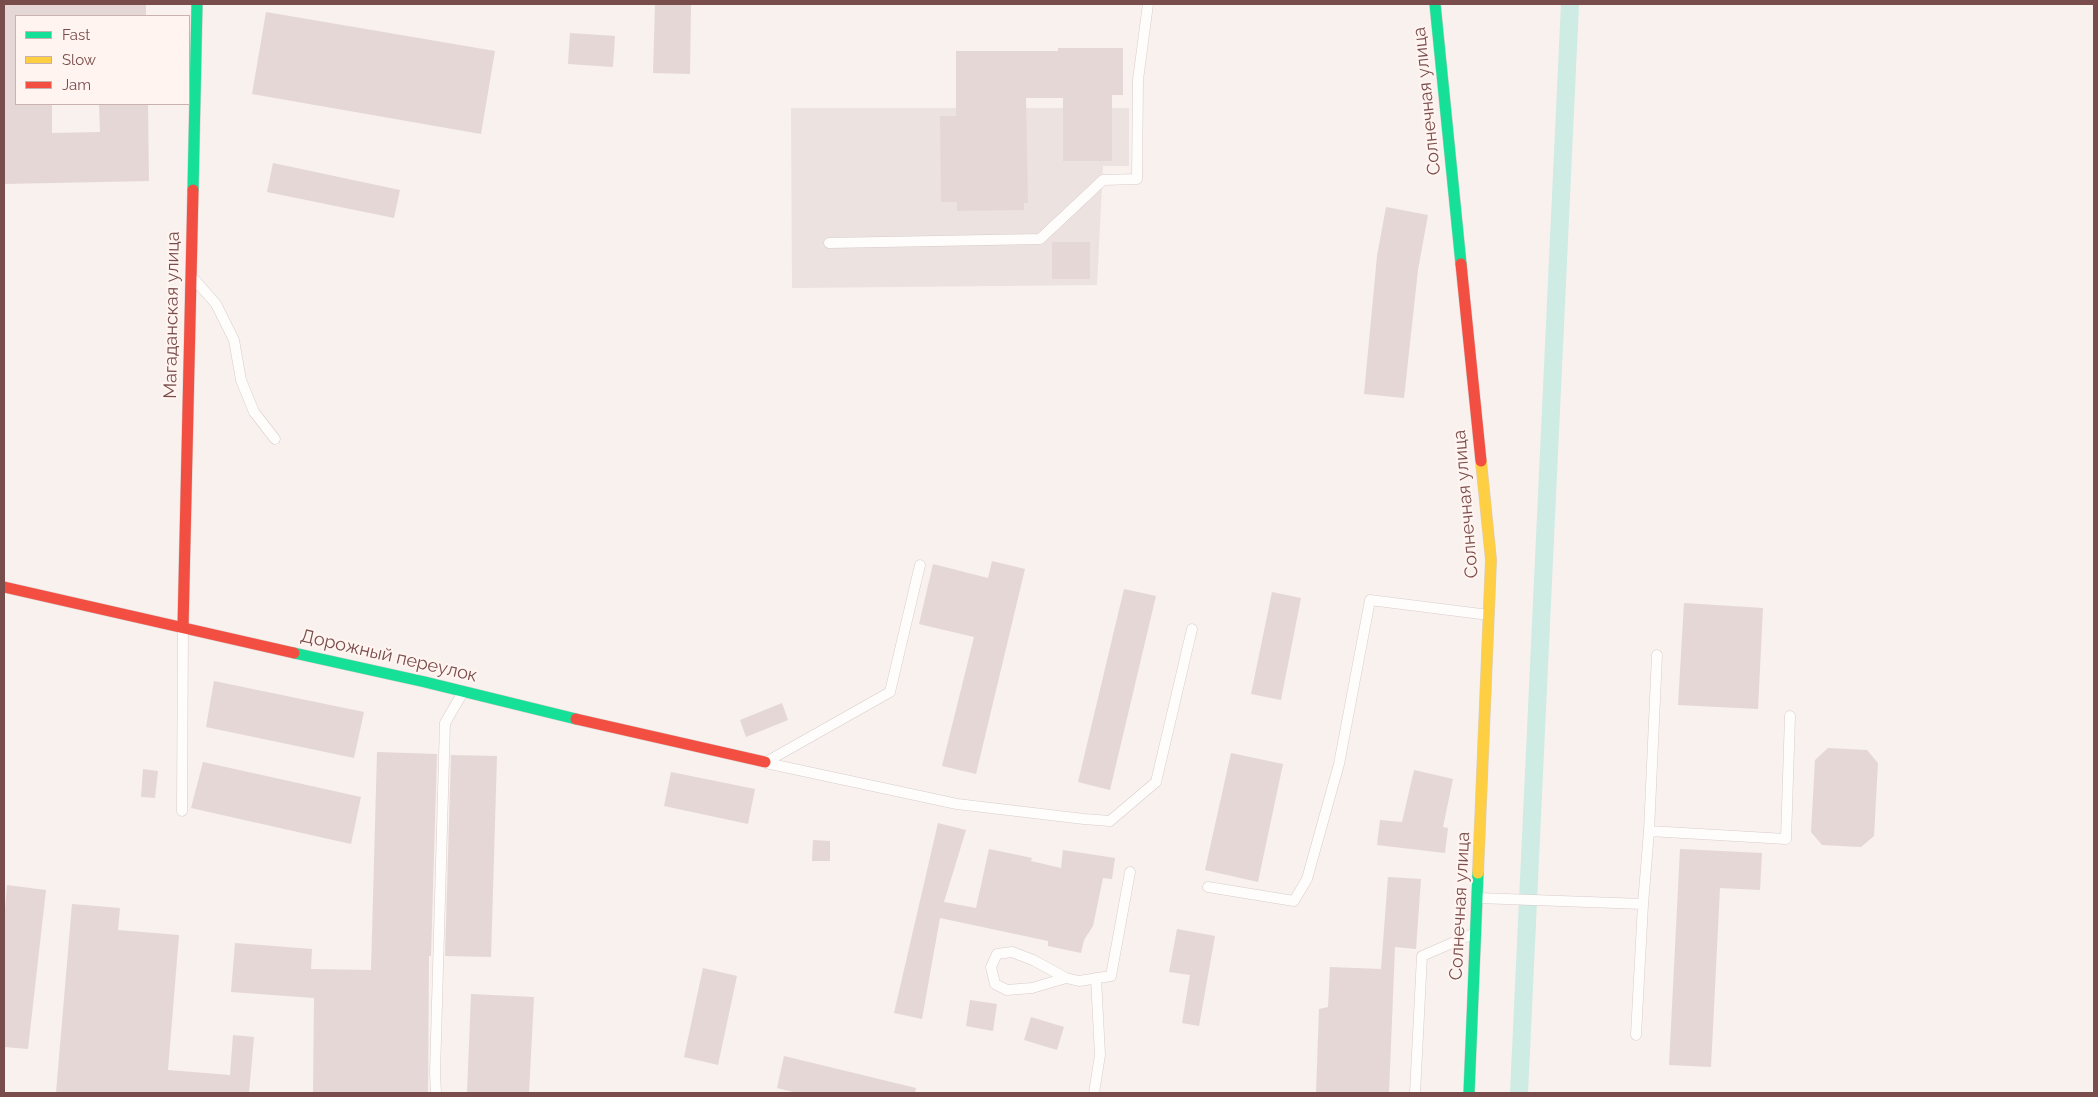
<!DOCTYPE html>
<html>
<head>
<meta charset="utf-8">
<style>
	body { margin:0 }
	#map { position:relative; width:2098px; height:1097px; overflow:hidden; background:#f8f1ee; font-family:Raleway,sans-serif }
	canvas { display:block }
	.frame { position:absolute; inset:0; border:5px solid #794d4b; pointer-events:none }
	.legend { position:absolute; left:15px; top:15px; width:175px; height:90px; box-sizing:border-box; background:#fff4f0; border:1px solid #c9b1ae; margin:0; padding:6px 9px; list-style:none; font-size:15px; color:#794d4b }
	.legend li { display:flex; align-items:center; gap:10px; height:25px }
	.legend b { width:25px; border:1px solid #c9b1ae }
</style>
</head>
<body>
<div id="map">
<canvas width="2098" height="1097"></canvas>
<div class="frame"></div>
<ul class="legend">
<li><b style="height:6px;background:#16e098"></b>Fast</li>
<li><b style="height:6px;background:#ffcf43"></b>Slow</li>
<li><b style="height:6px;background:#f24e42"></b>Jam</li>
</ul>
</div>
<script>
const ctx = document.querySelector('canvas').getContext('2d');
ctx.lineJoin = 'round';
function fill(path, color) {
  ctx.fillStyle = color;
  ctx.fill(path, 'evenodd');
}
function toPath(rows) {
  const path = new Path2D();
  for (const r of rows) {
    path.moveTo(r[0], r[1]);
    for (let i = 2; i < r.length; i += 2) path.lineTo(r[i], r[i + 1]);
  }
  return path;
}
function trace(path, color, width, dash) {
  ctx.strokeStyle = color;
  ctx.lineWidth = width;
  ctx.lineCap = dash ? 'butt' : 'round';
  ctx.setLineDash(dash || []);
  ctx.stroke(path);
}
function write(font, color, halo, rows, align = 'center') {
  ctx.font = font + ' Raleway,sans-serif';
  ctx.lineWidth = 4.5;
  ctx.setLineDash([]);
  ctx.textBaseline = 'middle';
  ctx.strokeStyle = halo;
  ctx.fillStyle = color;
  for (const [text, x, y, turn = 0] of rows) {
    ctx.save();
    ctx.translate(x, y);
    ctx.rotate((+turn || 0) * Math.PI / 180);
    ctx.textAlign = isNaN(turn) ? turn : align;
    if (halo) ctx.strokeText(text, 0, 0);
    ctx.fillText(text, 0, 0);
    ctx.restore();
  }
}
const industrial = toPath([
	[791,108,1129,108,1129,166,1103,166,1097,285,792,288]
]);
const canal = toPath([
	[1519,1093,1570,4]
]);
const building = toPath([
	[4,4,146,4,146,16,16,16,16,104,52,104,52,133,100,132,99,104,148,104,149,181,4,184],
	[655,4,691,4,690,74,653,73],
	[266,12,495,51,481,134,252,94],
	[570,33,615,36,613,67,568,64],
	[1058,48,1123,48,1123,95,1112,95,1112,161,1063,161,1063,98,1026,98,1028,203,1024,203,1024,210,957,211,957,202,941,202,940,116,956,116,956,51,1058,51],
	[273,163,400,190,394,218,267,192],
	[1386,207,1428,215,1418,270,1404,398,1364,394,1377,256],
	[1052,242,1090,242,1090,279,1052,279],
	[992,561,1025,569,976,774,942,766,974,637,919,624,933,564,988,578],
	[1124,589,1156,596,1110,790,1078,782],
	[1272,592,1301,598,1281,700,1251,694],
	[1684,603,1763,608,1758,709,1678,705],
	[214,681,364,712,354,758,206,727],
	[782,703,788,720,746,737,740,720],
	[1828,748,1867,750,1878,763,1874,836,1861,847,1822,845,1811,832,1815,760],
	[377,752,437,754,431,956,429,956,428,1093,313,1093,314,998,231,992,235,943,312,949,311,969,371,970],
	[1231,753,1283,764,1258,882,1205,870],
	[451,755,497,756,491,957,445,956],
	[203,762,361,797,351,844,191,808],
	[143,769,158,771,155,798,141,797],
	[1414,770,1453,779,1443,827,1448,828,1445,853,1377,845,1380,820,1402,822],
	[671,772,755,789,748,824,664,806],
	[938,823,966,830,944,902,976,908,989,849,1032,858,1031,861,1061,868,1063,850,1115,858,1112,879,1103,878,1093,926,1084,940,1081,953,1048,946,1048,941,940,918,922,1019,894,1013],
	[813,840,830,841,830,861,812,861],
	[1680,849,1762,853,1760,890,1720,888,1711,1067,1669,1065],
	[1388,877,1421,879,1416,949,1395,947,1389,1093,1316,1093,1319,1009,1328,1007,1330,967,1381,969],
	[7,885,46,890,28,1049,4,1047,4,922],
	[72,904,120,908,118,930,179,935,168,1070,230,1075,233,1035,254,1037,249,1093,56,1093],
	[1177,929,1215,936,1199,1026,1182,1023,1190,975,1169,972],
	[703,968,737,976,718,1065,684,1057],
	[471,994,534,997,529,1093,467,1093],
	[970,1000,997,1004,993,1031,966,1026],
	[1031,1017,1064,1027,1057,1050,1024,1040],
	[784,1056,916,1088,915,1093,797,1093,777,1088]
]);
const lane = toPath([
	[829,243,1040,239,1103,180,1137,179,1138,80,1148,4],
	[195,280,216,304,234,340,241,380,254,412,275,439],
	[766,762,890,692,920,565],
	[766,763,957,804,1084,819,1110,821,1156,782,1192,629],
	[182,811,183,627],
	[1649,831,1786,839,1790,716],
	[1208,887,1294,901,1307,879,1339,764,1370,600,1489,615],
	[1478,898,1643,904,1649,831,1657,655],
	[1066,978,1032,988,1007,990,995,984,991,967,997,954,1012,952,1033,960,1066,978,1079,981,1111,976,1130,872],
	[1636,1035,1643,904],
	[436,1093,435,1073,445,723,463,692],
	[1094,1093,1100,1055,1096,978],
	[1415,1093,1422,956,1473,934]
]);
const fast = toPath([
	[1435,4,1461,264],
	[193,190,197,4],
	[294,653,425,682,576,719],
	[1469,1093,1478,873]
]);
const slow = toPath([
	[1478,873,1491,560,1481,461]
]);
const jam = toPath([
	[1461,264,1481,461],
	[4,587,294,653],
	[183,627,193,190],
	[576,719,765,762]
]);
const streetNames = [
	["Солнечная улица",1427,101,-96],
	["Магаданская улица",172,315,-89],
	["Солнечная улица",1466,504,-95],
	["Дорожный переулок",389,656,13],
	["Солнечная улица",1460,906,-87]
];
fill(industrial, '#ece2e0');
trace(canal, '#ceebe4', 18);
fill(building, '#e5d7d5');
trace(lane, '#d8ccca', 11);
trace(fast, '#d9cecb', 12);
trace(slow, '#d9cecb', 12);
trace(jam, '#d9cecb', 12);
trace(lane, '#fefdfc', 10);
trace(fast, '#16e098', 11);
trace(slow, '#ffcf43', 11);
trace(jam, '#f24e42', 11);
write('18px', '#794d4b', '#fff4f0', streetNames);
</script>
</body>
</html>
